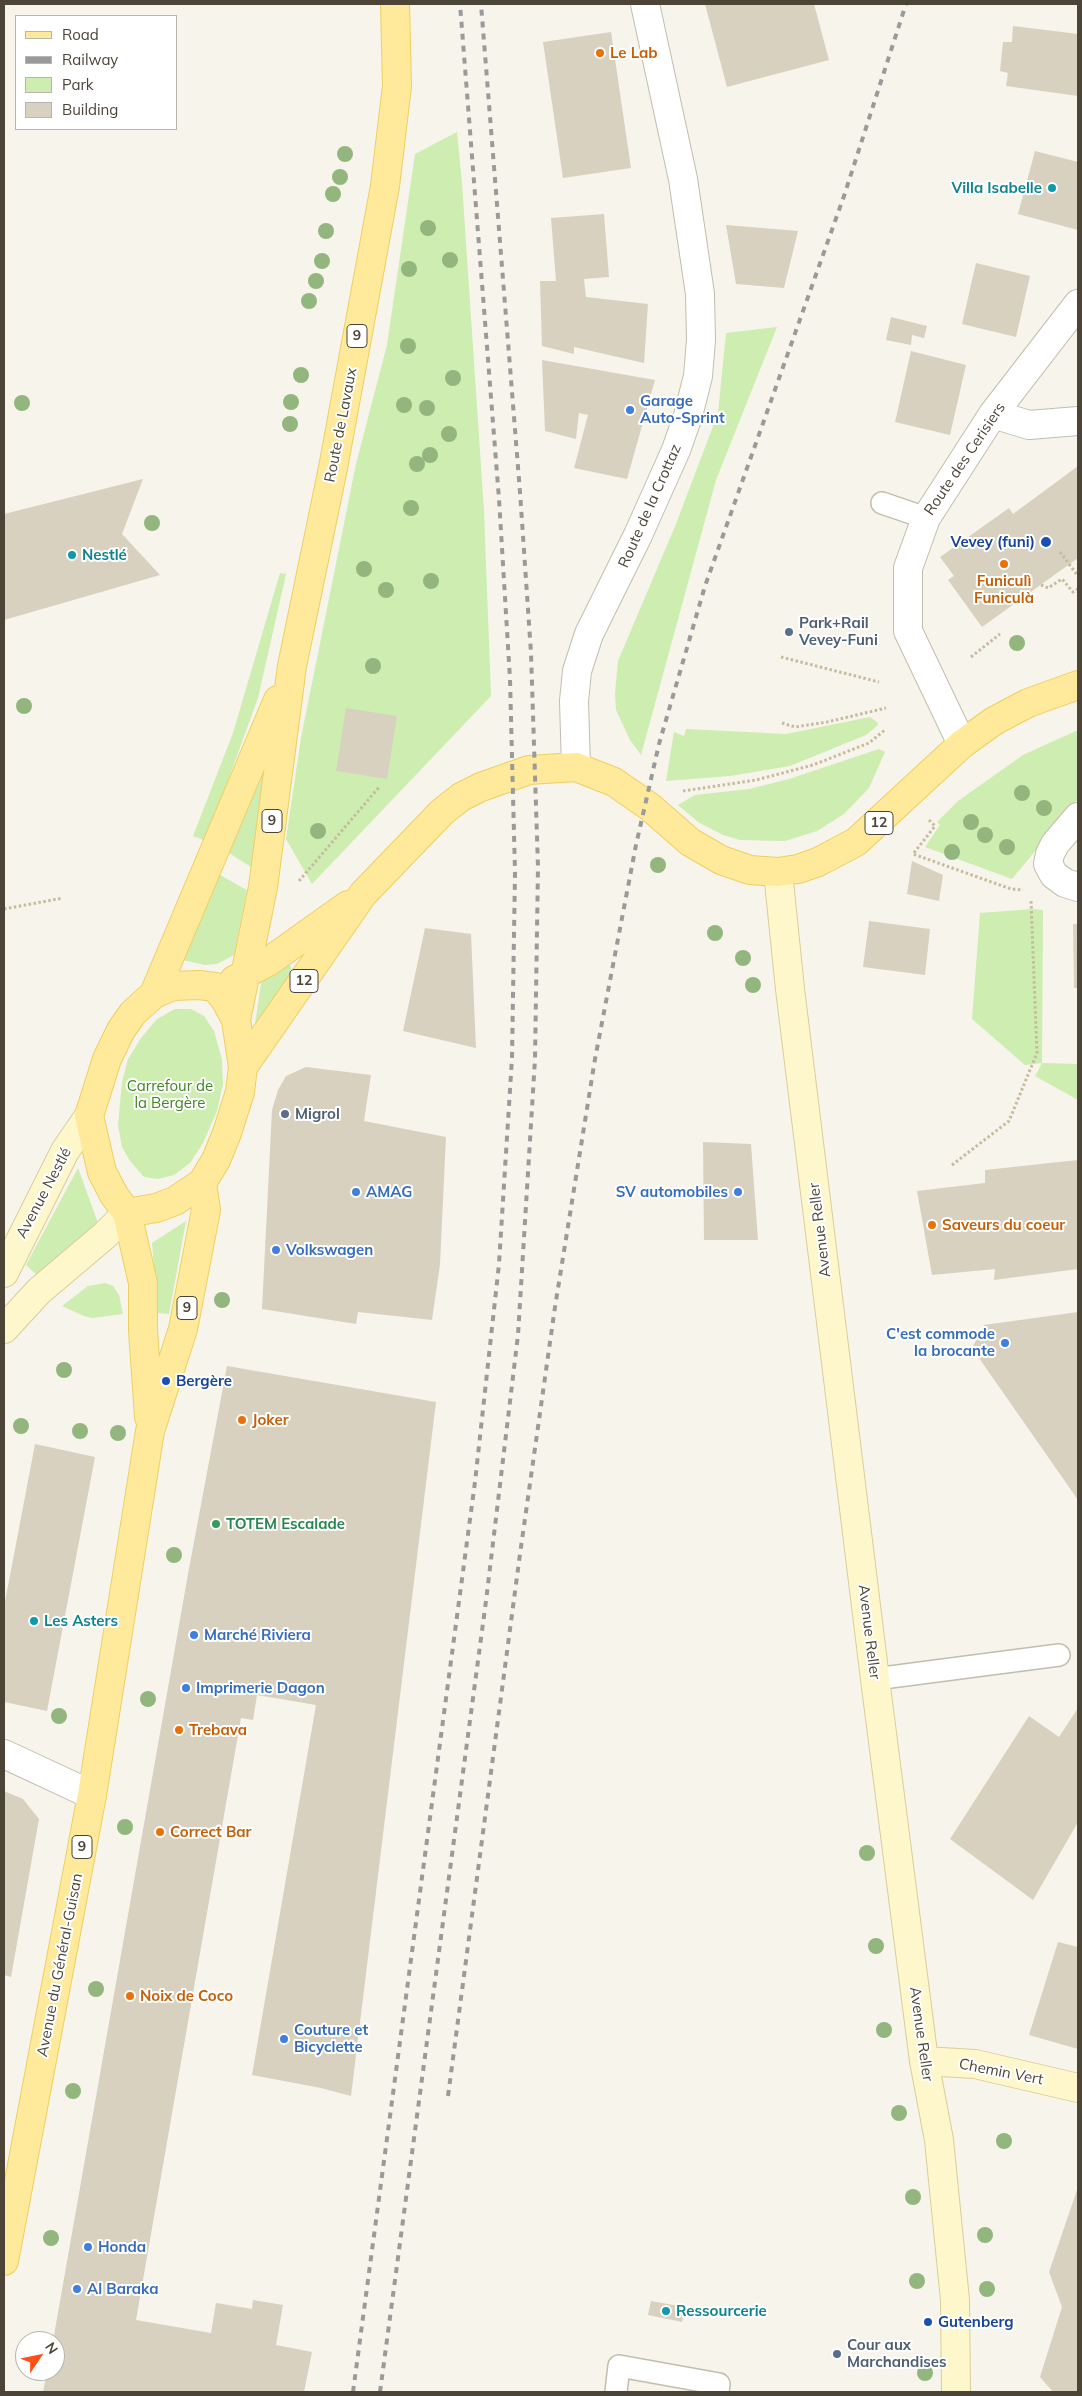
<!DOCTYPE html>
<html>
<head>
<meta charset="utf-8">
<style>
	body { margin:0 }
	#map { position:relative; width:1082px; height:2396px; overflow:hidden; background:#f6f4eb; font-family:Mulish,sans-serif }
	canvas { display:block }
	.frame { position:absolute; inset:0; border:5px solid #4c4537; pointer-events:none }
	.legend { position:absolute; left:15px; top:15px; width:162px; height:115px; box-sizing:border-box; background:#fff; border:1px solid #b7b5af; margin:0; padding:6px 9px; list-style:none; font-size:15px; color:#4c4537 }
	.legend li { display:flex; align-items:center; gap:10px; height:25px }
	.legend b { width:25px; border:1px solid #b7b5af }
	.north { position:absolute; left:15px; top:2331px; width:50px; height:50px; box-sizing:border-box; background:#fff; border:1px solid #b7b5af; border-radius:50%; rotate:56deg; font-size:14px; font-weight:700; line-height:20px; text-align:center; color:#4c4537 }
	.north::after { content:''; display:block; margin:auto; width:18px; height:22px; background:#ff4e19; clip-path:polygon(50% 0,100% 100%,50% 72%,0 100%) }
</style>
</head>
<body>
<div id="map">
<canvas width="1082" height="2396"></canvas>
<div class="frame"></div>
<ul class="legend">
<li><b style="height:6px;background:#ffea9b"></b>Road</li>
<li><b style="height:6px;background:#9a9a9a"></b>Railway</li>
<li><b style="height:14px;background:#cdedb1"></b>Park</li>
<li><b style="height:14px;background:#d9d1bf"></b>Building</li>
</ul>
<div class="north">N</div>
</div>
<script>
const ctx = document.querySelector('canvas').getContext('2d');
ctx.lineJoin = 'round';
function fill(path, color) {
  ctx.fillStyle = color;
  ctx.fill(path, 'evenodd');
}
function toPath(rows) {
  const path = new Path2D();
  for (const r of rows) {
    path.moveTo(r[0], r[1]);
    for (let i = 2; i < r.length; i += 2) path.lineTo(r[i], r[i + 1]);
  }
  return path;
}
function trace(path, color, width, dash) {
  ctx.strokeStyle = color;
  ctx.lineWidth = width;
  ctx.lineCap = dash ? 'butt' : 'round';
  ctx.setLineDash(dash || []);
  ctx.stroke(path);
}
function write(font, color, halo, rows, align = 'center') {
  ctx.font = font + ' Mulish,sans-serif';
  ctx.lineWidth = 4;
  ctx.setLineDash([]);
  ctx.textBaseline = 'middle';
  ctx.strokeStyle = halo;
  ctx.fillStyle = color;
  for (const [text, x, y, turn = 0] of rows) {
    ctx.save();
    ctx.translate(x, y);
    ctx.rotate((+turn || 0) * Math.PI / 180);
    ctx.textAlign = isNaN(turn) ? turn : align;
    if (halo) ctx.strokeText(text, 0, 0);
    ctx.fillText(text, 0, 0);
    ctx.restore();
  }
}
const green = toPath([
	[457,132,462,183,484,511,491,696,312,884,286,839,301,738,356,464,387,345,415,154],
	[777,327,716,480,641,755,630,740,616,710,615,693,618,661,676,524,718,413,726,333],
	[280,573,286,574,258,698,206,841,193,836,233,733],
	[870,717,877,722,878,725,866,735,790,766,730,776,666,781,674,732,684,736,686,729,786,734],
	[1078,730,1078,799,1012,879,925,847,940,825,937,822,958,801,1023,755],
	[879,749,885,752,869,788,844,814,817,831,785,841,740,840,723,835,698,822,678,805,695,795,749,789,789,779],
	[265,760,271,763,251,867,229,853],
	[220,875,247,890,234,955,217,964,205,965,183,960],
	[1032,909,1043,910,1042,1063,1078,1064,1078,1100,1035,1076,1042,1063,1025,1065,972,1019,980,913],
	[290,963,292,976,256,1026,255,1024,261,983],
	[175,1009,191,1009,204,1016,214,1031,222,1060,223,1084,217,1111,203,1143,190,1163,174,1175,158,1179,144,1177,130,1161,122,1147,118,1125,122,1082,128,1059,141,1038,157,1019],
	[78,1168,98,1223,38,1276,26,1265],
	[186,1221,169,1314,158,1313,152,1243],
	[105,1283,113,1286,119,1295,123,1314,92,1318,84,1316,62,1306,88,1286]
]);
const building = toPath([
	[705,4,814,4,829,60,727,87],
	[1013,26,1078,34,1078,96,1006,86,1008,73,1000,71,1003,42,1012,42],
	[611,32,631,168,563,178,543,42],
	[1035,151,1078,162,1078,230,1018,214],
	[604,214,609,277,584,279,586,297,648,304,644,363,574,347,574,354,542,346,540,281,556,281,551,218],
	[726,225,798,231,784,288,736,284],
	[976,263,1030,276,1016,337,962,324],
	[891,317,927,326,924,338,912,335,911,345,886,340],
	[911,351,966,365,950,435,895,422],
	[542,360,655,380,627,479,574,468,588,415,579,413,576,439,545,431],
	[1078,466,1078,558,982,627,948,580,954,576,940,557,1009,508,1013,514],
	[143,479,122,534,160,575,4,620,4,514],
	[346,708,397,716,387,779,336,771],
	[912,861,943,875,939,901,907,894],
	[869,921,930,929,925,975,863,967],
	[1073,924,1078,924,1078,988,1074,988],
	[425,928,471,934,476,1048,403,1031],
	[306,1067,371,1075,364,1121,446,1137,440,1264,432,1320,358,1312,356,1324,262,1309,272,1110,278,1090,286,1076],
	[703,1142,751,1144,758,1240,704,1240],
	[1078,1160,1078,1269,994,1280,995,1269,932,1275,917,1191,985,1183,985,1170],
	[1078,1312,1078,1500,972,1348,984,1325],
	[227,1366,436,1402,351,2096,321,2088,252,2075,316,1705,257,1695,253,1720,241,1718,136,2320,211,2333,216,2303,252,2309,253,2300,283,2305,276,2345,312,2352,304,2392,43,2392,47,2371,55,2371,55,2341,53,2341,188,1574],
	[35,1444,95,1457,47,1711,4,1702,4,1607],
	[1078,1708,1078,1822,1033,1900,950,1839,1029,1716,1059,1737],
	[4,1791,23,1799,39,1819,11,1977,4,1975],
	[1058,1942,1078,1947,1078,2049,1029,2035],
	[1078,2187,1078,2392,1053,2392,1040,2377,1062,2307,1049,2272],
	[651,2301,685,2307,682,2322,648,2315]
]);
const path = toPath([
	[1060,552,1078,576],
	[1041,585,1048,588,1062,579,1073,592,1078,589],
	[781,657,879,682],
	[971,657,1000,634],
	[782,723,795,727,827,722,886,708],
	[683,791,756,780,813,765,869,743,886,729],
	[929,820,935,826,913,854,1011,889,1023,890],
	[299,881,380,786],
	[4,909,63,898],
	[952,1165,1009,1121,1037,1053,1031,901]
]);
const lane = toPath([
	[882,503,926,518],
	[875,1679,1059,1655],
	[616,2392,619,2366,719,2384,718,2392]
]);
const street = toPath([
	[993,414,1029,425,1078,421],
	[962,744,908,631,908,568,926,518,993,414,1078,304],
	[576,767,574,701,577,671,589,634,638,535,676,450,688,416,698,376,701,340,700,294,683,179,645,4],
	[1078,817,1055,844,1050,854,1048,864,1054,875,1065,883,1078,887],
	[4,1754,92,1795]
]);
const secondary = toPath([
	[778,872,790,989,875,1679,924,2061,939,2140,955,2300,956,2392],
	[4,1273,65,1151,89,1116],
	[4,1329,39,1291,104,1236,127,1213],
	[924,2061,975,2064,1078,2088]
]);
const primary = toPath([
	[234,980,268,962,348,905],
	[154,994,278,700],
	[236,1020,263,887,292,666,333,468,385,186,397,86,395,4],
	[243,1067,236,1020,226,1001,215,987,199,985,173,986,154,994,133,1013,121,1030,107,1059,89,1116,102,1172,114,1195,127,1213,156,1208,175,1201,202,1183,216,1160,227,1133,240,1092,243,1067,363,894,442,812,461,797,481,787,529,770,576,767,614,782,650,807,690,842,721,860,750,870,778,872,798,869,818,862,856,842,962,744,994,721,1028,703,1078,685],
	[127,1213,143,1283,143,1330,149,1417],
	[4,2261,92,1795,150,1431,183,1329,206,1210,202,1183]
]);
const rail = toPath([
	[448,2096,520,1554,555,1307,595,1059,636,845,659,744,705,586,844,196,906,4],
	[353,2392,475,1482,499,1264,512,1058,515,872,510,679,499,499,460,4],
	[380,2392,486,1601,518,1335,535,1059,538,867,531,653,520,492,481,4]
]);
const trees = [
	[345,154],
	[340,177],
	[333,194],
	[428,228],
	[326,231],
	[450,260],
	[322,261],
	[409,269],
	[316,281],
	[309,301],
	[408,346],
	[301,375],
	[453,378],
	[291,402],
	[22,403],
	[404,405],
	[427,408],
	[290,424],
	[449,434],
	[430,455],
	[417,464],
	[411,508],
	[152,523],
	[364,569],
	[431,581],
	[386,590],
	[1017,643],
	[373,666],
	[24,706],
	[1022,793],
	[1044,808],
	[971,822],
	[318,831],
	[985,835],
	[1007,847],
	[952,852],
	[658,865],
	[715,933],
	[743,958],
	[753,985],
	[222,1300],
	[64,1370],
	[21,1426],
	[80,1431],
	[118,1433],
	[174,1555],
	[148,1699],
	[59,1716],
	[125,1827],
	[867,1853],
	[876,1946],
	[96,1989],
	[884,2030],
	[73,2091],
	[899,2113],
	[1004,2141],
	[913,2197],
	[985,2235],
	[51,2238],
	[917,2281],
	[987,2289],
	[925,2373]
];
const markers = [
	[600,53,5,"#e8710a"],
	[1052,188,5,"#0f9aa8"],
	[630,410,5,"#3f7fe0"],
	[1046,542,6,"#1a4fb4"],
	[72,555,5,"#0f9aa8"],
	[1004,564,5,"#e8710a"],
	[789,632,5,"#5c6f8a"],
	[285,1114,5,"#5c6f8a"],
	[356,1192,5,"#3f7fe0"],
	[738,1192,5,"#3f7fe0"],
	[932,1225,5,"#e8710a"],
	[276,1250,5,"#3f7fe0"],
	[1005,1343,5,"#3f7fe0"],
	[166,1381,5,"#1a4fb4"],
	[242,1420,5,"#e8710a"],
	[216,1524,5,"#2e9e5b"],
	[34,1621,5,"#0f9aa8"],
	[194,1635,5,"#3f7fe0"],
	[186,1688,5,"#3f7fe0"],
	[179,1730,5,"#e8710a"],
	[160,1832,5,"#e8710a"],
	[130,1996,5,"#e8710a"],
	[284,2039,5,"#3f7fe0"],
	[88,2247,5,"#3f7fe0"],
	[77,2289,5,"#3f7fe0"],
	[666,2311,5,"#0f9aa8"],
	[928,2322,5,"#1a4fb4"],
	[837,2354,5,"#5c6f8a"]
];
const shields = [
	[357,336,20],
	[272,821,20],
	[879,823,28],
	[304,981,28],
	[187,1308,20],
	[82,1847,20]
];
const shieldNames = [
	["9",357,336],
	["9",272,821],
	["12",879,823],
	["12",304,981],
	["9",187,1308],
	["9",82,1847]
];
const foodNames = [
	["Le Lab",610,53],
	["Funiculì",1004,581,"center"],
	["Funiculà",1004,598,"center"],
	["Saveurs du coeur",942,1225],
	["Joker",252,1420],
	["Trebava",189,1730],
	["Correct Bar",170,1832],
	["Noix de Coco",140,1996]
];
const cultureNames = [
	["Villa Isabelle",1042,188,"right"],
	["Nestlé",82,555],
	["Les Asters",44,1621],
	["Ressourcerie",676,2311]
];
const shopNames = [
	["Garage",640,401],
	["Auto-Sprint",640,418],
	["AMAG",366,1192],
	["SV automobiles",728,1192,"right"],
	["Volkswagen",286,1250],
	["C'est commode",995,1334,"right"],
	["la brocante",995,1351,"right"],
	["Marché Riviera",204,1635],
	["Imprimerie Dagon",196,1688],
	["Couture et",294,2030],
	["Bicyclette",294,2047],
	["Honda",98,2247],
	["Al Baraka",87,2289]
];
const streetNames = [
	["Route de Lavaux",341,425,-79],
	["Route des Cerisiers",965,459,-56],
	["Route de la Crottaz",650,506,-66],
	["Avenue Nestlé",44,1193,-62],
	["Avenue Reller",820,1230,-97],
	["Avenue Reller",869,1632,83],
	["Avenue du Général-Guisan",60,1965,-79],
	["Avenue Reller",921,2034,82],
	["Chemin Vert",1001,2072,11]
];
const transitNames = [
	["Vevey (funi)",1035,542,"right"],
	["Bergère",176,1381],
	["Gutenberg",938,2322]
];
const serviceNames = [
	["Park+Rail",799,623],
	["Vevey-Funi",799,640],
	["Migrol",295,1114],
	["Cour aux",847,2345],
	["Marchandises",847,2362]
];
const parkNames = [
	["Carrefour de",170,1086],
	["la Bergère",170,1103]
];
const leisureNames = [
	["TOTEM Escalade",226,1524]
];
fill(green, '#cdedb1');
fill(building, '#d9d1bf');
trace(lane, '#c3bdac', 24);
trace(street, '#c3bdac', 30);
trace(secondary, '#dacd97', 30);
trace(primary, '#eecf61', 30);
trace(path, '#c6bb9c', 3, [2.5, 2.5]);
trace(lane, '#fff', 21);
trace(street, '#fff', 28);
trace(secondary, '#fff7cc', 28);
trace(primary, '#ffea9b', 28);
trace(rail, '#9a9a9a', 4, [6, 6]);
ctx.fillStyle = '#92b67e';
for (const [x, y] of trees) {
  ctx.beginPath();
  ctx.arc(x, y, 8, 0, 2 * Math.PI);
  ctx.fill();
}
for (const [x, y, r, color] of markers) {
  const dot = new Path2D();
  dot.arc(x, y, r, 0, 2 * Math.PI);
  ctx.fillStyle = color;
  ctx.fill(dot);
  trace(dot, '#fff', 2);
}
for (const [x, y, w] of shields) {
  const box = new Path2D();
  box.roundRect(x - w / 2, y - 11.5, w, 23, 4);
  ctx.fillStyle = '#fff';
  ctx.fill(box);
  trace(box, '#4c4537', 1);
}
write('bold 14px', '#4c4537', null, shieldNames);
write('bold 15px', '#c56008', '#fff', foodNames, 'left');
write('bold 15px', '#0d838f', '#fff', cultureNames, 'left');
write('bold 15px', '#366cbe', '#fff', shopNames, 'left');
write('15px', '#4c4537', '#fff', streetNames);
write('bold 15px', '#164399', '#fff', transitNames, 'left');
write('bold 15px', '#4e5e75', '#fff', serviceNames, 'left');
write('15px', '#418424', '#fff', parkNames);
write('bold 15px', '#27864d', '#fff', leisureNames, 'left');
</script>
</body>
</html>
